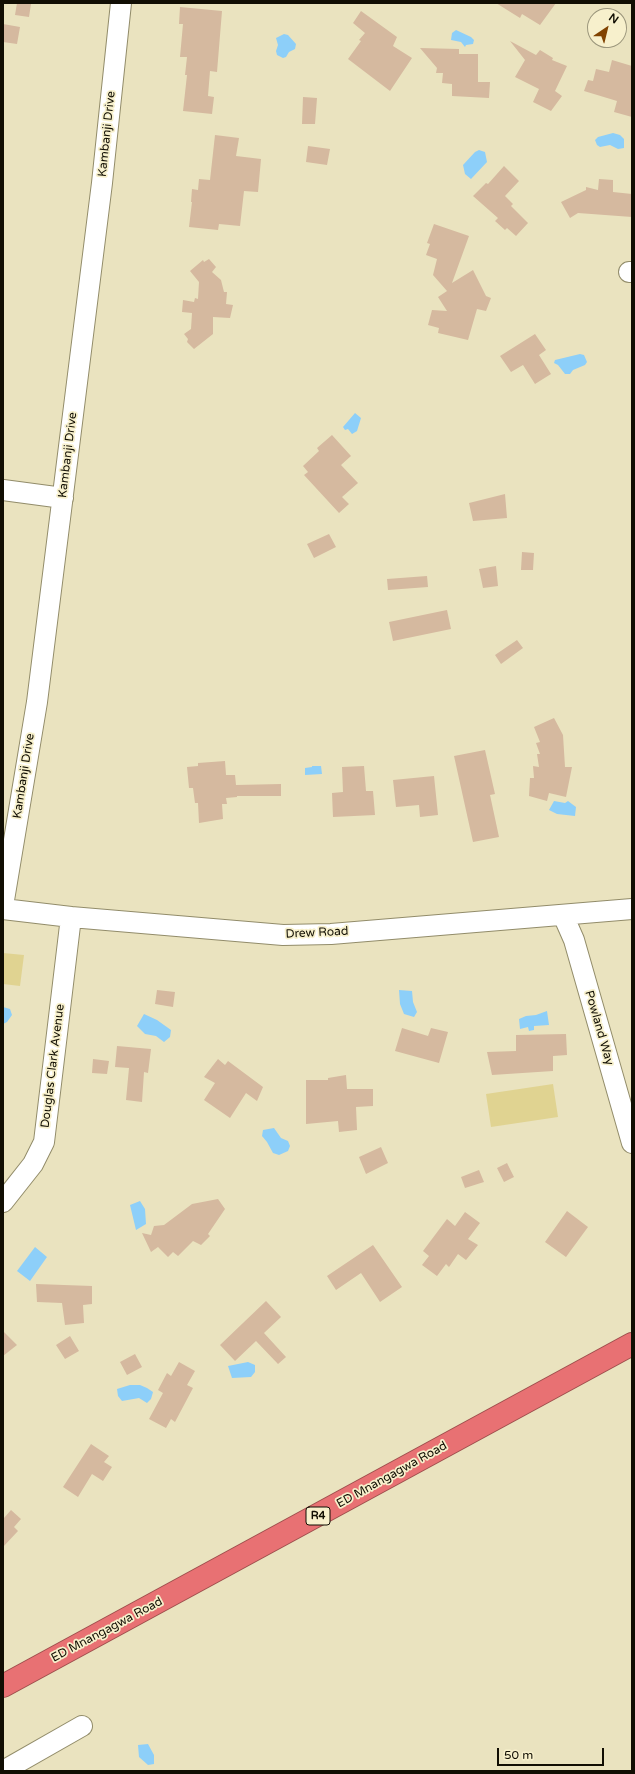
<!DOCTYPE html>
<html>
<head>
<meta charset="utf-8">
<style>
	body { margin:0 }
	#map { position:relative; width:635px; height:1774px; overflow:hidden; background:#eae3bf; font-family:"Varela Round",sans-serif }
	canvas { display:block }
	.frame { position:absolute; inset:0; border:4px solid #110e03; pointer-events:none }
	.north { position:absolute; left:587px; top:8px; width:40px; height:40px; box-sizing:border-box; background:#f7f0cc; border:1px solid #9b967c; border-radius:50%; rotate:35deg; font-size:11px; font-weight:700; line-height:16px; text-align:center; color:#110e03 }
	.north::after { content:''; display:block; margin:auto; width:14px; height:18px; background:#814301; clip-path:polygon(50% 0,100% 100%,50% 72%,0 100%) }
	.scale { position:absolute; left:497px; top:1748px; width:107px; height:18px; box-sizing:border-box; border:2px solid #110e03; border-top:0; padding-left:5px; font-size:12px; line-height:14px; white-space:nowrap; color:#110e03; -webkit-text-stroke:3px #f7f0cc; paint-order:stroke }
</style>
</head>
<body>
<div id="map">
<canvas width="635" height="1774"></canvas>
<div class="frame"></div>
<div class="north">N</div>
<div class="scale">50 m</div>
</div>
<script>
const ctx = document.querySelector('canvas').getContext('2d');
ctx.lineJoin = 'round';
function fill(path, color) {
  ctx.fillStyle = color;
  ctx.fill(path, 'evenodd');
}
function toPath(rows) {
  const path = new Path2D();
  for (const r of rows) {
    path.moveTo(r[0], r[1]);
    for (let i = 2; i < r.length; i += 2) path.lineTo(r[i], r[i + 1]);
  }
  return path;
}
function trace(path, color, width, dash) {
  ctx.strokeStyle = color;
  ctx.lineWidth = width;
  ctx.lineCap = dash ? 'butt' : 'round';
  ctx.setLineDash(dash || []);
  ctx.stroke(path);
}
function write(font, color, halo, rows, align = 'center') {
  ctx.font = font + ' "Varela Round",sans-serif';
  ctx.lineWidth = 3.5;
  ctx.setLineDash([]);
  ctx.textBaseline = 'middle';
  ctx.strokeStyle = halo;
  ctx.fillStyle = color;
  for (const [text, x, y, turn = 0] of rows) {
    ctx.save();
    ctx.translate(x, y);
    ctx.rotate((+turn || 0) * Math.PI / 180);
    ctx.textAlign = isNaN(turn) ? turn : align;
    if (halo) ctx.strokeText(text, 0, 0);
    ctx.fillText(text, 0, 0);
    ctx.restore();
  }
}
const green = toPath([
	[3,953,24,955,20,986,3,984],
	[553,1084,558,1117,491,1127,486,1094]
]);
const water = toPath([
	[456,30,471,37,474,40,473,44,466,45,465,47,461,42,451,40,452,33],
	[284,34,288,35,296,44,295,49,289,52,286,57,283,58,277,55,276,51,278,45,276,38],
	[613,133,620,135,624,139,624,148,618,149,610,145,600,147,597,145,595,140,598,137],
	[479,150,485,152,487,162,471,179,465,174,463,165,475,152],
	[580,354,584,355,587,362,585,365,573,370,570,374,565,374,558,365,554,363,555,360],
	[355,413,361,418,357,431,352,434,348,429,345,430,343,427],
	[312,766,321,766,322,774,305,775,305,768,312,767],
	[554,801,565,803,568,801,576,807,575,816,557,814,549,810],
	[399,990,412,991,413,1002,417,1012,414,1017,404,1014,400,1004],
	[3,1007,10,1009,12,1015,7,1022,3,1024],
	[547,1011,549,1025,534,1026,534,1030,529,1031,528,1027,520,1029,519,1019,526,1016,536,1015],
	[144,1014,157,1020,171,1030,170,1037,164,1042,156,1036,145,1034,137,1026],
	[274,1128,281,1138,288,1141,290,1146,288,1151,279,1155,273,1153,267,1142,262,1136,263,1130],
	[140,1201,145,1209,146,1224,136,1230,130,1205],
	[35,1247,47,1257,30,1281,17,1271],
	[248,1362,255,1365,255,1372,251,1377,232,1378,228,1366],
	[130,1385,140,1385,147,1388,153,1392,151,1399,147,1403,139,1398,122,1401,118,1396,117,1389],
	[148,1744,154,1755,154,1764,148,1765,139,1757,138,1745]
]);
const building = toPath([
	[17,3,31,4,29,17,15,15],
	[496,3,556,3,540,25,522,14,520,18],
	[180,7,222,11,217,72,210,71,208,96,214,97,212,114,183,111,187,75,185,75,187,57,180,57,183,24,179,24],
	[361,11,397,37,393,46,412,58,390,91,348,59,361,41,359,40,365,33,353,23],
	[3,24,20,27,17,44,3,42],
	[510,41,536,55,540,50,553,58,552,60,567,66,555,91,562,96,551,111,533,102,539,89,515,77,525,60],
	[420,48,459,49,459,54,478,54,478,82,490,82,489,98,452,96,452,84,442,83,443,73,436,73,437,68],
	[612,60,632,66,632,117,614,112,617,101,584,91,588,80,593,81,596,69,609,72],
	[303,97,317,98,315,124,302,124],
	[215,135,239,138,236,156,261,159,258,192,244,191,240,226,219,224,218,230,189,227,192,202,191,202,192,189,198,190,199,179,210,180],
	[308,146,330,149,327,165,306,162],
	[504,166,519,181,505,196,513,204,511,206,528,223,516,236,507,228,505,230,495,221,498,218,473,196,486,183,488,184],
	[599,179,613,180,613,192,632,194,632,217,578,213,570,218,561,202,586,190,586,187,598,190],
	[434,224,469,236,452,283,473,270,486,296,491,298,486,311,477,309,468,340,438,333,439,328,428,325,432,310,447,311,438,297,447,291,433,275,437,259,426,255,430,244,427,243],
	[209,259,216,267,212,272,221,280,224,292,227,292,226,304,233,305,230,318,213,317,213,334,194,349,187,342,188,339,184,334,191,329,192,313,182,312,183,300,194,302,195,298,198,299,199,282,190,271,203,260,204,262],
	[535,334,546,350,539,355,551,374,535,384,523,365,511,372,500,356],
	[332,435,351,456,341,465,358,483,342,497,349,504,339,513,304,475,308,472,303,466,319,451,317,448],
	[505,494,507,518,473,521,469,503],
	[329,534,336,547,314,558,307,544],
	[522,552,534,553,533,570,521,570],
	[496,566,498,586,483,588,479,569],
	[427,576,428,587,388,590,387,579],
	[447,610,451,629,393,641,389,622],
	[517,640,523,648,501,664,495,655],
	[554,718,563,735,565,767,572,767,566,797,549,793,547,801,529,796,530,778,534,778,533,766,539,767,537,754,540,754,536,743,540,742,534,727],
	[485,750,495,794,490,795,499,837,473,842,454,756],
	[225,761,226,775,235,775,236,785,281,784,281,796,237,796,237,797,226,798,227,804,222,804,223,819,199,823,198,803,195,803,193,788,189,788,187,767,198,766,198,763],
	[364,766,366,791,373,791,375,815,333,817,332,793,343,792,342,767],
	[434,776,438,815,420,817,419,805,396,807,393,780],
	[157,990,175,992,173,1007,155,1004],
	[402,1028,428,1036,431,1028,448,1032,439,1063,395,1051],
	[566,1034,567,1055,553,1056,553,1071,492,1075,487,1052,516,1051,516,1035],
	[117,1046,151,1049,148,1073,144,1072,142,1102,126,1100,129,1068,115,1067],
	[93,1059,109,1061,107,1074,92,1073],
	[218,1059,225,1065,228,1061,263,1087,257,1101,246,1093,230,1118,204,1100,215,1083,204,1077],
	[346,1075,347,1089,373,1089,373,1106,356,1107,357,1130,339,1132,338,1121,306,1124,306,1080,328,1080,328,1078],
	[381,1147,388,1163,366,1174,359,1157],
	[507,1163,514,1177,504,1182,497,1168],
	[479,1170,484,1182,465,1188,461,1177],
	[218,1199,225,1209,208,1234,210,1236,201,1245,193,1241,178,1256,173,1252,168,1257,158,1247,151,1252,142,1233,151,1235,154,1226,164,1225,192,1204],
	[567,1211,588,1227,566,1257,545,1242],
	[465,1212,480,1223,468,1239,478,1245,466,1260,458,1254,449,1267,446,1264,437,1276,422,1265,429,1256,423,1251,447,1219,455,1226],
	[373,1245,402,1287,380,1302,361,1273,336,1290,327,1276],
	[36,1284,92,1286,92,1304,83,1305,84,1323,65,1325,62,1303,37,1302],
	[266,1301,281,1317,264,1333,286,1357,278,1364,256,1341,235,1361,220,1345],
	[3,1331,17,1345,3,1356],
	[70,1336,79,1351,65,1359,56,1345],
	[135,1354,142,1367,127,1375,120,1362],
	[179,1362,195,1371,187,1385,193,1388,175,1422,171,1419,166,1428,149,1419,163,1393,158,1390,167,1373,171,1376],
	[91,1444,109,1456,104,1462,112,1467,103,1481,92,1474,78,1497,63,1487],
	[11,1510,21,1519,14,1527,18,1531,3,1547,3,1517,4,1518]
]);
const minor = toPath([
	[629,272,632,272],
	[3,490,63,498],
	[3,906,37,702,102,183,121,3],
	[3,909,71,917,283,935,331,934,632,909],
	[563,915,574,940,632,1143],
	[3,1202,33,1164,44,1142,71,917],
	[3,1771,82,1726]
]);
const highway = toPath([
	[3,1686,632,1344]
]);
const shields = [
	[318,1516,24]
];
const shieldNames = [
	["R4",318,1516]
];
const streetNames = [
	["Kambanji Drive",107,134,-84],
	["Kambanji Drive",68,455,-83],
	["Kambanji Drive",24,776,-81],
	["Drew Road",317,933,-3],
	["Powland Way",599,1028,74],
	["Douglas Clark Avenue",53,1066,-83],
	["ED Mnangagwa Road",392,1475,-29],
	["ED Mnangagwa Road",107,1630,-28]
];
fill(green, '#e0d391');
fill(water, '#8dcff9');
fill(building, '#d5b99f');
trace(minor, '#928c6a', 22);
trace(highway, '#9d4e4c', 24);
trace(minor, '#fff', 20);
trace(highway, '#e87173', 22);
for (const [x, y, w] of shields) {
  const box = new Path2D();
  box.roundRect(x - w / 2, y - 9, w, 18, 3);
  ctx.fillStyle = '#f7f0cc';
  ctx.fill(box);
  trace(box, '#110e03', 1);
}
write('bold 11px', '#110e03', null, shieldNames);
write('12px', '#110e03', '#f7f0cc', streetNames);
</script>
</body>
</html>
